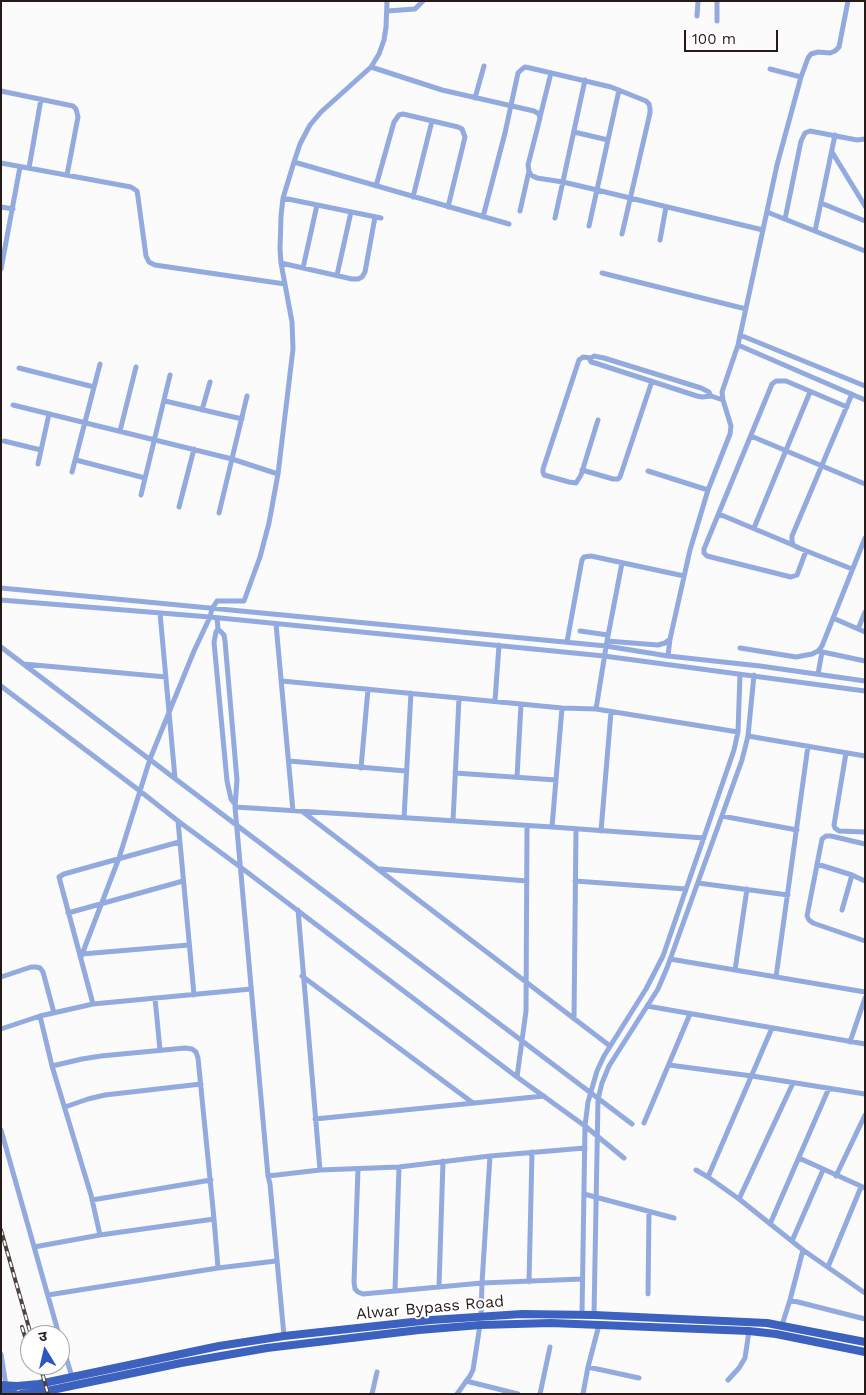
<!DOCTYPE html>
<html>
<head>
<meta charset="utf-8">
<style>
	body { margin:0 }
	#map { position:relative; width:866px; height:1395px; overflow:hidden; background:#fbfbfb; font-family:"Work Sans","Noto Sans Devanagari",sans-serif }
	canvas { display:block }
	.frame { position:absolute; inset:0; border:2px solid #251a16; pointer-events:none }
	.north { position:absolute; left:20px; top:1325px; width:50px; height:50px; box-sizing:border-box; background:#fff; border:1px solid #a8a3a2; border-radius:50%; rotate:351deg; font-size:14px; font-weight:700; line-height:20px; text-align:center; color:#251a16 }
	.north::after { content:''; display:block; margin:auto; width:18px; height:22px; background:#2d55c5; clip-path:polygon(50% 0,100% 100%,50% 72%,0 100%) }
	.scale { position:absolute; left:684px; top:30px; width:94px; height:22px; box-sizing:border-box; border:2px solid #251a16; border-top:0; padding-left:6px; font-size:15px; line-height:18px; white-space:nowrap; color:#251a16; -webkit-text-stroke:4px #fff; paint-order:stroke }
</style>
</head>
<body>
<div id="map">
<canvas width="866" height="1395"></canvas>
<div class="frame"></div>
<div class="north">उ</div>
<div class="scale">100 m</div>
</div>
<script>
const ctx = document.querySelector('canvas').getContext('2d');
ctx.lineJoin = 'round';
function toPath(rows) {
  const path = new Path2D();
  for (const r of rows) {
    path.moveTo(r[0], r[1]);
    for (let i = 2; i < r.length; i += 2) path.lineTo(r[i], r[i + 1]);
  }
  return path;
}
function trace(path, color, width, dash) {
  ctx.strokeStyle = color;
  ctx.lineWidth = width;
  ctx.lineCap = dash ? 'butt' : 'round';
  ctx.setLineDash(dash || []);
  ctx.stroke(path);
}
function write(font, color, halo, rows, align = 'center') {
  ctx.font = font + ' "Work Sans",sans-serif';
  ctx.lineWidth = 4;
  ctx.setLineDash([]);
  ctx.textBaseline = 'middle';
  ctx.strokeStyle = halo;
  ctx.fillStyle = color;
  for (const [text, x, y, turn = 0] of rows) {
    ctx.save();
    ctx.translate(x, y);
    ctx.rotate((+turn || 0) * Math.PI / 180);
    ctx.textAlign = isNaN(turn) ? turn : align;
    if (halo) ctx.strokeText(text, 0, 0);
    ctx.fillText(text, 0, 0);
    ctx.restore();
  }
}
const street = toPath([
	[387,11,415,9,423,1],
	[697,16,698,1],
	[717,21,717,1],
	[371,67,442,90,534,111,539,114,540,118,528,165,529,171,531,175,537,178,563,182,597,190,763,230],
	[770,69,801,77],
	[1,91,73,106,76,109,78,117,67,175],
	[475,98,484,66],
	[540,117,551,73],
	[574,132,608,140],
	[832,152,865,206],
	[294,162,509,224],
	[1,163,131,187,137,191,138,197,146,256,149,262,155,265,285,284],
	[29,168,41,99],
	[376,186,394,122,399,115,403,114,458,127,462,129,465,137,448,207],
	[413,197,432,121],
	[283,198,381,218],
	[821,203,865,221],
	[1,207,13,209],
	[520,211,529,171],
	[767,212,865,251],
	[483,217,505,133,518,73,521,70,525,67,530,68,611,87,646,101,649,104,650,109,650,113,622,234],
	[555,218,585,80],
	[785,219,801,141,805,133,810,131,857,140,865,139],
	[589,226,619,90],
	[815,231,835,135],
	[660,240,666,207],
	[281,263,352,279,358,279,362,277,365,272,375,217],
	[303,268,317,205],
	[1,269,20,167],
	[602,273,746,309],
	[337,275,351,212],
	[740,335,865,386],
	[738,345,865,400],
	[591,358,590,360,591,362,595,363,697,396,702,397,711,396,723,400],
	[19,368,94,387],
	[165,401,242,419],
	[13,405,232,459,278,474],
	[202,410,210,382],
	[598,420,581,475,576,483,569,482,544,475,543,472,543,469,579,360,583,357,591,358,594,356,604,358,701,388,709,392,711,396],
	[120,431,136,367],
	[751,436,865,484],
	[4,441,41,450],
	[76,460,145,478],
	[38,464,49,414],
	[582,470,613,479,618,479,620,477,652,381],
	[648,471,708,490],
	[72,472,100,364],
	[141,495,170,375],
	[179,507,194,449],
	[219,513,247,396],
	[719,514,793,545],
	[754,528,810,392],
	[806,551,797,575,791,577,707,556,704,553,704,549,772,384,776,381,786,381,847,407],
	[852,569,799,548,793,545,792,541,792,536,852,394],
	[1,588,606,646,668,656,760,666,865,681],
	[1,600,210,617,604,656,865,691],
	[160,613,175,778],
	[217,618,218,629,216,632,214,642,227,781,231,799,234,803],
	[833,618,865,632],
	[276,624,293,811],
	[218,629,224,635,225,641,237,780,235,807,268,1176],
	[858,629,865,612],
	[580,631,608,635],
	[607,641,658,645,665,643,670,639,690,550,708,490,730,434,731,426,723,400,722,392,738,345,777,165,801,77,808,58,811,54,818,52,830,53,835,51,839,47,848,1],
	[567,642,581,565,582,560,584,557,591,556,684,576],
	[1,647,632,1124],
	[740,648,796,657,812,654,818,651,822,646,865,538],
	[818,651,865,661],
	[668,656,670,639],
	[24,664,166,677],
	[818,674,822,652],
	[282,681,562,708,596,709,738,732],
	[1,686,140,791,178,821,239,866,517,1077],
	[495,701,499,645],
	[596,709,607,641,622,563],
	[748,736,865,756],
	[846,753,834,825,835,828,839,831,865,832],
	[289,761,406,771],
	[361,768,368,689],
	[455,773,556,780],
	[517,777,521,704],
	[235,807,552,827,704,838],
	[303,812,610,1046],
	[722,816,797,830],
	[404,818,411,693],
	[178,821,194,995],
	[453,821,459,698],
	[527,826,526,1011,517,1077,585,1126,624,1158],
	[552,827,562,708],
	[601,831,611,712],
	[865,844,831,836,826,836,822,839,807,916,809,920,813,923,865,941],
	[817,864,852,875,865,881],
	[380,869,527,881],
	[575,881,686,889],
	[698,883,788,895],
	[298,910,320,1170],
	[842,910,852,875],
	[68,913,183,881],
	[82,954,189,945],
	[81,957,119,858,150,759,194,651,210,617,212,609,217,601,244,601,260,557,269,523,278,474,293,349,292,322,281,263,280,249,281,216,283,198,294,162,300,144,310,125,321,112,371,67,379,54,384,40,386,27,387,1],
	[670,959,865,992],
	[735,970,747,889],
	[302,976,473,1103],
	[1,977,31,967,36,967,40,968,43,972,54,1013],
	[776,977,808,746],
	[155,998,160,1050],
	[93,1004,59,877,64,874,179,842],
	[647,1006,865,1044],
	[40,1016,52,1066,91,1195,100,1235,214,1219,218,1268,48,1295],
	[574,1019,576,829],
	[1,1029,40,1016,93,1004,251,989],
	[850,1042,865,998],
	[669,1065,752,1076,865,1094],
	[52,1066,82,1059,101,1056,185,1048,192,1049,196,1052,198,1058,214,1219],
	[65,1107,88,1099,105,1095,201,1084],
	[315,1119,544,1096],
	[644,1123,690,1014],
	[1,1130,59,1335],
	[799,1158,865,1188],
	[358,1169,354,1282,355,1289,358,1292,363,1294,482,1283,582,1279],
	[696,1170,708,1177,739,1199,803,1250,865,1293],
	[836,1176,865,1115],
	[708,1177,772,1028],
	[584,1194,674,1218],
	[739,1199,793,1083],
	[92,1200,211,1180],
	[770,1224,829,1088],
	[792,1241,823,1170],
	[34,1247,100,1235],
	[828,1267,861,1187],
	[218,1268,276,1261],
	[529,1282,532,1152],
	[439,1287,443,1161],
	[395,1291,399,1167],
	[648,1294,649,1212],
	[790,1300,865,1319],
	[582,1314,585,1126,588,1102,597,1071,604,1056,646,989,663,956,734,750,738,732,740,674],
	[594,1315,598,1099,602,1083,609,1066,658,989,667,968,742,760,748,736,754,675],
	[481,1317,482,1283,490,1156,585,1148],
	[782,1325,790,1300,803,1250],
	[284,1336,270,1184,268,1176,320,1170,399,1167,490,1156],
	[60,1337,72,1377],
	[1,1354,6,1386],
	[588,1367,639,1378],
	[728,1380,739,1368,745,1358,749,1331],
	[466,1381,518,1394],
	[372,1394,377,1372],
	[457,1394,470,1376,473,1370,480,1325],
	[540,1394,550,1347],
	[583,1394,588,1367,599,1325]
]);
const primary = toPath([
	[1,1385,17,1386,39,1384,219,1346,284,1336,431,1320,522,1314,594,1315,767,1323,865,1342],
	[1,1393,15,1394],
	[21,1394,47,1391,181,1363,267,1348,419,1330,480,1325,551,1323,749,1331,776,1334,865,1352]
]);
const rail = toPath([
	[1,1230,31,1335],
	[22,1327,30,1353],
	[40,1365,48,1394]
]);
const streetNames = [
	["Alwar Bypass Road",430,1308,-5]
];
trace(street, '#92aade', 5);
trace(primary, '#3c61be', 8);
trace(rail, '#4d4441', 4);
trace(rail, '#fff', 2, [5.5]);
write('16px', '#251a16', '#fff', streetNames);
</script>
</body>
</html>
